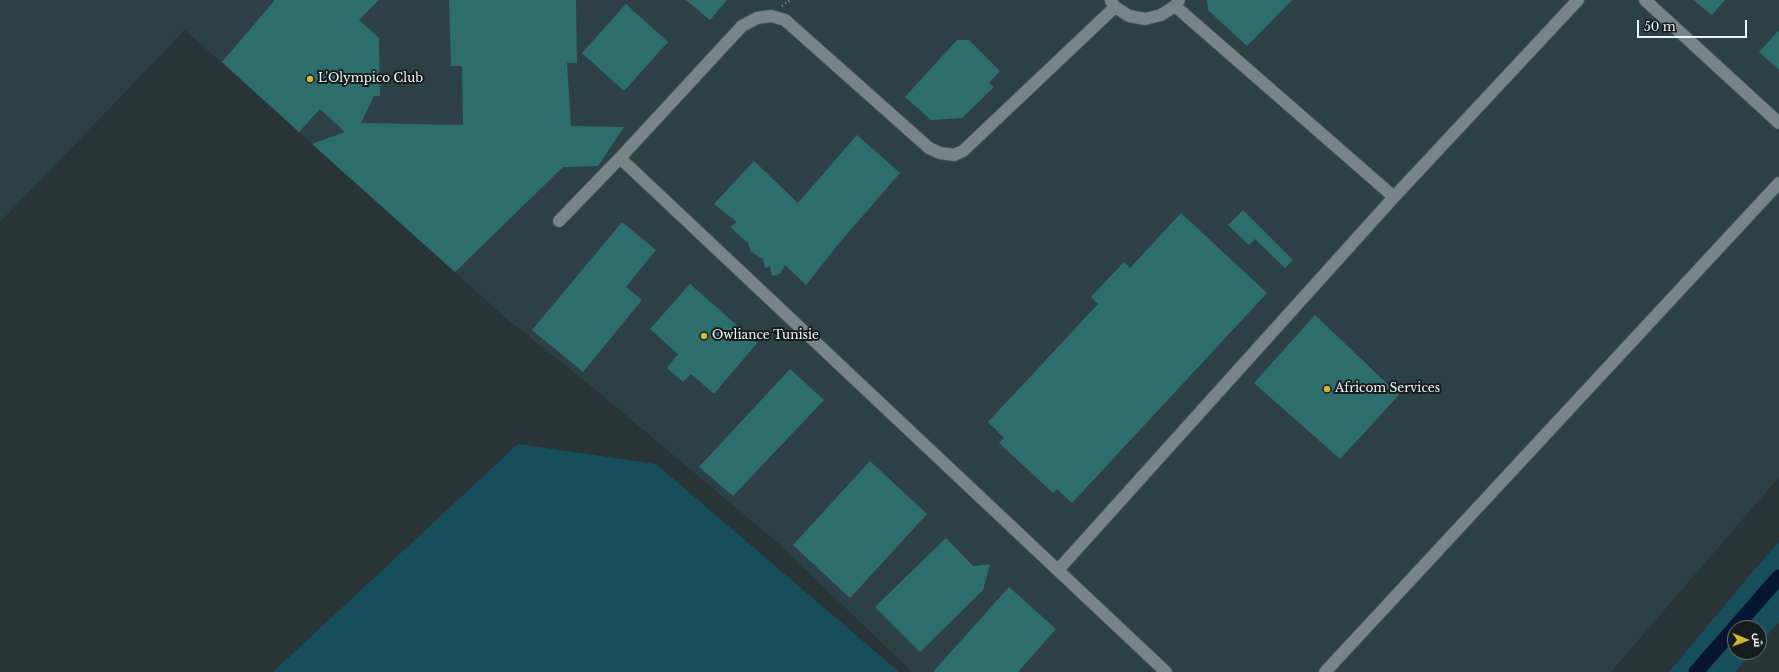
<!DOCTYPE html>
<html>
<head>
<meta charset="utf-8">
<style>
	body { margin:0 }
	#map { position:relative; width:1779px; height:672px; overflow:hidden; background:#293437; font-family:"Libre Baskerville",Cairo,serif }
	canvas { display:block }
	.north { position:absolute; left:1727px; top:620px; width:40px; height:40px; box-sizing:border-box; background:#161b1c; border:1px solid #6d7374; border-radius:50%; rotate:91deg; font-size:11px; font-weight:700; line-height:16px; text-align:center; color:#eff6f8 }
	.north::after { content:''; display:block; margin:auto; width:14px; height:18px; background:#d0b837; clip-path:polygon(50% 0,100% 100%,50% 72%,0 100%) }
	.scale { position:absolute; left:1637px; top:20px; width:110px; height:18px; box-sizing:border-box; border:2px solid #eff6f8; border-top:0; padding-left:5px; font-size:12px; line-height:14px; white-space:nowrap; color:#eff6f8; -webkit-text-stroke:3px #161b1c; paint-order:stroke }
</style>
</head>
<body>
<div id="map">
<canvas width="1779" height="672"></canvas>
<div class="north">ش</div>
<div class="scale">50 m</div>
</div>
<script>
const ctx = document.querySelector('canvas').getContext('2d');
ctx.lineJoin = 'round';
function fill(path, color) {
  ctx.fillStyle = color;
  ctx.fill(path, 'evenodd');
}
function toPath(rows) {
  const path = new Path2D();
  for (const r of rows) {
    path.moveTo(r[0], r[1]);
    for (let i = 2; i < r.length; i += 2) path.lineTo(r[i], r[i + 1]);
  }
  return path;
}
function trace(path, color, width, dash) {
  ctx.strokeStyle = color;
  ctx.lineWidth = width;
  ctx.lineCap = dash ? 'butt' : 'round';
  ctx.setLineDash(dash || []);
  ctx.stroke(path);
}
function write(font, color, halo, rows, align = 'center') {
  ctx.font = font + ' "Libre Baskerville",serif';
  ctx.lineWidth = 4;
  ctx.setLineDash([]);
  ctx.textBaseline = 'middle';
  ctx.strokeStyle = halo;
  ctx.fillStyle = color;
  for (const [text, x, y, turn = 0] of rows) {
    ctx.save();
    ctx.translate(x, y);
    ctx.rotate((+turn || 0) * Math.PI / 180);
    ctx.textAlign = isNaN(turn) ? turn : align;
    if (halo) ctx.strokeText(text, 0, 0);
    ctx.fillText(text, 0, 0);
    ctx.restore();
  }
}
const built = toPath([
	[0,0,1779,0,1779,477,1611,672,912,672,779,544,591,386,508,320,185,30,0,222]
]);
const green = toPath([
	[518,444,656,464,899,672,273,672],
	[1779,542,1779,622,1759,644,1759,628,1735,628,1735,652,1752,652,1735,672,1669,672,1749,576]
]);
const canal = toPath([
	[1696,672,1779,577]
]);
const building = toPath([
	[275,0,379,0,359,20,379,38,380,96,374,96,361,123,463,125,462,66,451,66,449,0,576,0,577,63,567,63,571,126,624,127,598,166,563,167,455,272,312,144,345,132,320,109,299,132,222,62],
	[686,0,727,0,710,20],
	[1207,0,1292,0,1247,46,1208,10],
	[1693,0,1725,0,1712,15],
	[626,4,668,42,624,91,582,53],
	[1779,30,1779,70,1759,52],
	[957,40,969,40,1000,71,989,83,994,87,962,118,931,120,905,97],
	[857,135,900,173,840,242,806,285,785,265,780,274,772,276,770,266,765,268,763,259,751,252,748,243,730,227,737,222,714,204,754,161,798,203],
	[1243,210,1293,260,1285,268,1255,239,1249,245,1228,225],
	[1181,213,1267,293,1072,503,1057,489,1053,493,999,443,1004,438,988,422,1098,304,1091,297,1124,262,1130,268],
	[622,222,656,250,626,287,642,300,583,372,532,330],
	[690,284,757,343,714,394,691,374,683,382,667,368,678,354,650,329],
	[1315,315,1399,395,1340,459,1254,383],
	[790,369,824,400,733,496,699,467],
	[870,461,927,514,850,598,793,545],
	[946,538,973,566,990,564,983,590,920,652,875,607],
	[1009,587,1056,629,1018,672,933,672]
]);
const path = toPath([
	[782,6,790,0]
]);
const street = toPath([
	[1645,0,1779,123],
	[1111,1,1115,7,1129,16,1145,19,1161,15,1175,6,1179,0],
	[1175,6,1394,197],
	[620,158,1166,672],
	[559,221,620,158,742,26,757,18,771,16,785,20,929,148,940,153,954,155,963,151,1115,7],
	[1058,570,1394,197,1578,0],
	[1325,672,1779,183]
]);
const markers = [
	[310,79,4,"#d0b837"],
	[704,336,4,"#d0b837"],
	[1327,389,4,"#d0b837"]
];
const poiNames = [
	["L'Olympico Club",318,79],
	["Owliance Tunisie",712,336],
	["Africom Services",1335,389]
];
fill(built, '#2d4045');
fill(green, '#174e5b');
trace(canal, '#071535', 15);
fill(building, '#2d6e6c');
trace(street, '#465052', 14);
trace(path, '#90999b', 2.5, [1, 3]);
trace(street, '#788488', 12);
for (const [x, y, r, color] of markers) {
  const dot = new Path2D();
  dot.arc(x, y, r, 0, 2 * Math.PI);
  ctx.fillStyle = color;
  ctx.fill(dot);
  trace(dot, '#161b1c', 1.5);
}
write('12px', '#eff6f8', '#161b1c', poiNames, 'left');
</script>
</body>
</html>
